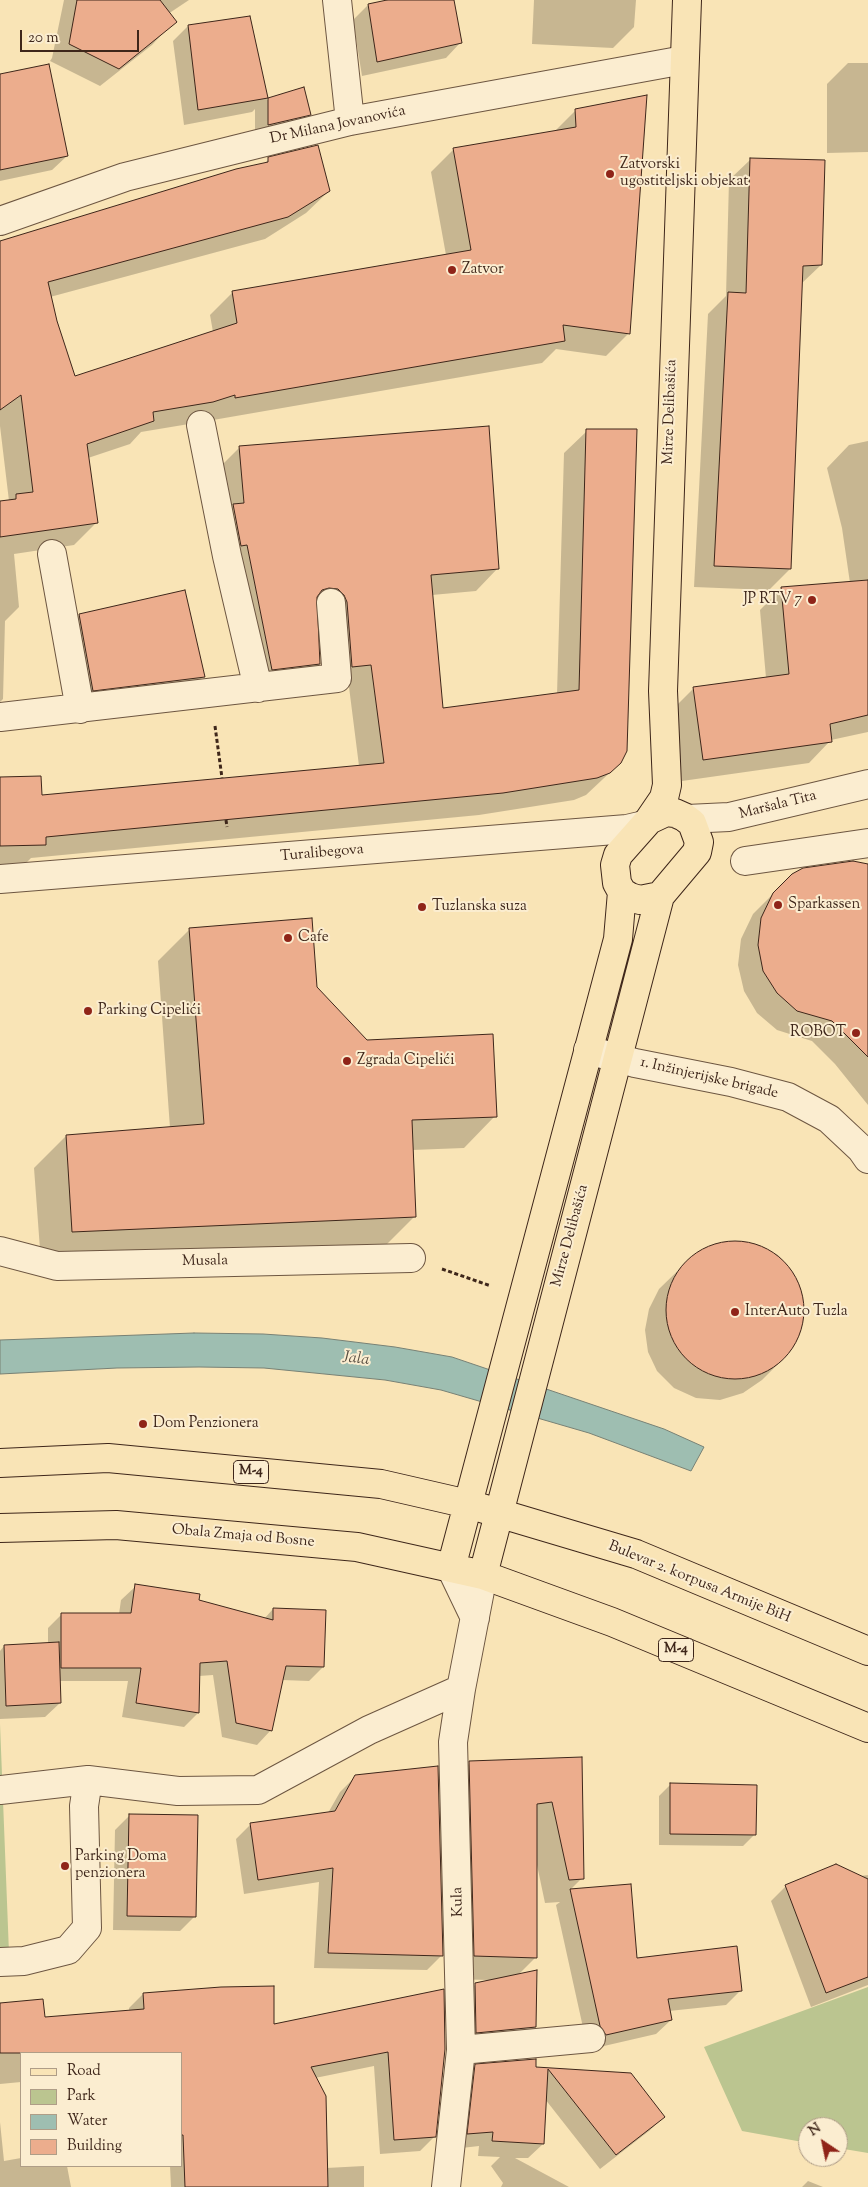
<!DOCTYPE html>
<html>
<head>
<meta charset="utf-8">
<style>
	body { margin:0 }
	#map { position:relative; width:868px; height:2187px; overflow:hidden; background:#f9e4b6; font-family:"Sorts Mill Goudy",serif }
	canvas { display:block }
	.legend { position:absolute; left:20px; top:2052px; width:162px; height:115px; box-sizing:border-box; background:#fbedd0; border:1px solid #af9d87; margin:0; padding:6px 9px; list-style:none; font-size:15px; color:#3e261a }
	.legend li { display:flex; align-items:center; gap:10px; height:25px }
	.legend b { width:25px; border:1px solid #af9d87 }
	.north { position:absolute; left:798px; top:2117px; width:50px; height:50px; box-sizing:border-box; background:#fbedd0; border:1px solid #af9d87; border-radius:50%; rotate:326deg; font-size:14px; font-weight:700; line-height:20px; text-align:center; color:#3e261a }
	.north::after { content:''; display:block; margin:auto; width:18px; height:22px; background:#8f2418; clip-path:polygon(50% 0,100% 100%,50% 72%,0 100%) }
	.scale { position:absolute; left:20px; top:30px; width:119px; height:22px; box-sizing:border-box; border:2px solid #3e261a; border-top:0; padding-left:6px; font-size:15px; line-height:18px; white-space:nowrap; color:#3e261a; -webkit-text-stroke:4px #fbedd0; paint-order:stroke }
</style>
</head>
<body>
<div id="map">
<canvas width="868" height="2187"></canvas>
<ul class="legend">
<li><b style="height:6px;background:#f9e4b6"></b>Road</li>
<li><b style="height:14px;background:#bbc590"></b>Park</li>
<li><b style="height:14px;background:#9ebeb1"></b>Water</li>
<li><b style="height:14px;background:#ecad8d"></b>Building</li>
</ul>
<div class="north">N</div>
<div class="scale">20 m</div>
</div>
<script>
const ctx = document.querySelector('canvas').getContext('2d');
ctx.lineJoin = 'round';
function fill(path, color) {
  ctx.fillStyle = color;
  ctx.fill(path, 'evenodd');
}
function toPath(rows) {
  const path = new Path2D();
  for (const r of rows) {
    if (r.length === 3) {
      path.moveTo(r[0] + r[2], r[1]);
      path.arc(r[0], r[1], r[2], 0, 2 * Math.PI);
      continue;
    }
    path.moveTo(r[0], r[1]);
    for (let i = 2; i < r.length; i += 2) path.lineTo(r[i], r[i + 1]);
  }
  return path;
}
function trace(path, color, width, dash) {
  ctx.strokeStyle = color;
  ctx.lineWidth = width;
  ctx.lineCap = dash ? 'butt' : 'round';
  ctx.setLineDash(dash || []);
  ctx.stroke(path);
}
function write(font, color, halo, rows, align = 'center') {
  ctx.font = font + ' "Sorts Mill Goudy",serif';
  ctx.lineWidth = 4;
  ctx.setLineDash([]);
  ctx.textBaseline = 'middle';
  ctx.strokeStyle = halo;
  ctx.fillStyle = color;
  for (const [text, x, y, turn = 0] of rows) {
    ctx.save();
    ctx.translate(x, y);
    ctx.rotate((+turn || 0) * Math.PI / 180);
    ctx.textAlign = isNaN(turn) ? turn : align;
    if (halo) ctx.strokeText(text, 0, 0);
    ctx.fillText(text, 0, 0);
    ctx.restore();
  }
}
const green = toPath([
	[0,1724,9,1953,0,1953],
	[868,1987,868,2153,838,2148,838,2127,808,2127,808,2143,742,2131,704,2047]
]);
const water = toPath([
	[194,1333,263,1334,322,1338,395,1347,452,1357,664,1429,704,1447,691,1471,589,1433,441,1390,385,1380,264,1368,199,1367,117,1368,0,1374,0,1340,194,1333]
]);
const shadow = toPath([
	[64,0,189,0,138,34,167,29,152,45,100,86,50,61,52,58],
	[392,0,453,0,460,43,446,58,362,76,353,20,368,5],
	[534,0,636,0,634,27,613,48,532,44],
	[249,17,267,100,303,88,310,114,296,128,255,138,255,109,252,112,184,125,173,41,188,26],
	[848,63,868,63,868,152,827,153,827,84],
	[0,75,67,156,52,170,0,181],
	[646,96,628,334,606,356,556,349,542,363,213,420,213,416,189,424,141,432,130,444,88,458,97,522,74,545,14,554,19,607,5,621,3,699,0,702,0,503,9,501,0,426,0,244,263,165,269,159,329,191,306,213,265,239,50,297,74,377,213,332,210,315,233,292,446,255,431,172,454,149,554,132,576,110],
	[750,160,821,265,801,284,790,569,769,590,694,587,708,314,726,296,729,180],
	[587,431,620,763,586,795,574,800,479,815,31,858,22,867,0,868,0,779,41,797,359,766,349,687,330,689,322,617,316,612,319,664,296,686,250,692,217,470,240,447,498,568,476,591,432,595,442,710,557,694,564,453],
	[868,441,868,732,831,740,809,763,682,781,672,710,694,688,766,678,760,610,782,588,850,583,842,528,827,468,849,445],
	[79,615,204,676,183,697,72,711,58,636],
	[868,865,868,1105,835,1064,812,1041,777,1030,757,1013,744,991,738,965,741,939,753,914,792,875],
	[190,929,316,987,367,1041,495,1116,464,1148,412,1150,415,1216,383,1248,41,1263,34,1168,66,1136,170,1128,158,961],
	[737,1241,759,1245,778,1255,792,1271,801,1291,803,1315,797,1338,784,1358,762,1380,743,1393,720,1400,696,1398,674,1388,657,1371,648,1352,645,1330,649,1309,659,1289,696,1253,716,1244],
	[136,1586,264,1619,273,1609,323,1667,309,1681,282,1680,271,1730,257,1745,222,1737,213,1675,199,1676,198,1713,184,1727,122,1717,128,1681,59,1681,60,1703,45,1717,0,1719,0,1651,4,1646,48,1644,48,1628,62,1614,119,1614,121,1600],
	[580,1759,582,1878,570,1890,636,1959,740,1991,726,2005,669,2011,671,2020,656,2034,591,2049,586,2041,556,1905,560,1902,545,1903,537,1865,536,1957,517,1976,535,2027,520,2042,462,2047,461,1999,476,1984,489,1980,451,1979,446,1786,470,1763],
	[355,1777,442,1955,427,1970,314,1968,319,1882,244,1894,236,1839,251,1824,328,1813,340,1792],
	[670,1785,754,1835,743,1846,659,1845,659,1796],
	[130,1815,195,1916,180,1931,113,1930,115,1830],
	[868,1875,868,1985,811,2007,771,1901,786,1886],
	[443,1991,435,2136,420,2151,380,2154,374,2066,315,2078,326,2168,364,2166,364,2187,171,2187,170,2166,181,2166,181,2053,21,2053,21,2082,0,2084,0,2004,44,2019,129,2011,129,2008,143,1994,273,2025],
	[476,2066,630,2074,664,2117,649,2131,600,2169,545,2099,543,2144,528,2158,515,2158,569,2187,501,2187,503,2183,491,2166,500,2157,478,2156,479,2146,453,2149,461,2080],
	[0,2122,4,2161,21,2158,21,2166,67,2166,71,2187,0,2187],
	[808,2181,823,2187,802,2187]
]);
const building = toPath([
	[77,0,160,0,177,22,119,69,69,44,77,0],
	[387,0,454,0,462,43,377,62,368,4,387,0],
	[250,16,268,98,198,110,188,25,250,16],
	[49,64,68,156,0,170,0,74,49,64],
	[304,87,311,115,268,125,268,98,304,87],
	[647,95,630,334,563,325,565,341,235,398,235,395,213,402,153,412,154,421,87,444,98,523,0,537,0,501,16,499,16,494,33,492,21,395,0,410,0,241,236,169,268,162,268,157,318,145,330,191,288,217,48,282,57,321,75,376,237,323,232,291,471,250,453,148,576,127,575,109,647,95],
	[750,158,825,160,822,265,803,266,791,569,714,566,728,292,746,293,750,158],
	[489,426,499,569,431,575,443,708,579,690,586,429,637,429,627,751,621,763,610,773,597,778,503,793,46,837,46,845,0,846,0,777,41,776,42,795,384,763,371,665,352,667,347,602,344,595,338,589,329,588,322,590,317,597,320,664,272,670,247,545,241,546,233,504,244,503,239,446,489,426],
	[868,580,868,715,830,724,832,742,703,760,693,687,789,674,781,587,868,580],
	[185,590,205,677,93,691,79,614,185,590],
	[853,861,868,864,868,1057,832,1021,797,1011,777,993,763,971,758,945,761,918,773,893,792,874,803,868,853,861],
	[312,918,317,987,367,1040,493,1034,497,1117,412,1120,416,1217,72,1232,66,1135,204,1124,189,928,312,918],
	[735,1310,69],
	[135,1584,200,1594,199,1600,273,1620,273,1608,326,1610,324,1667,286,1666,272,1731,236,1723,227,1661,200,1663,199,1713,136,1703,141,1668,61,1668,61,1613,131,1613,135,1584],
	[59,1642,61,1703,6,1706,4,1645,59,1642],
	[582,1757,584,1879,569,1880,552,1802,537,1804,537,1958,474,1956,469,1761,582,1757],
	[438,1766,443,1956,328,1953,333,1868,258,1880,250,1823,335,1811,355,1775,438,1766],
	[670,1783,757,1785,756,1835,670,1834,670,1783],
	[129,1814,198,1815,196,1917,127,1916,129,1814],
	[836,1864,868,1879,868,1977,826,1993,785,1885,836,1864],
	[631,1884,637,1958,737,1946,742,1991,668,1999,672,2020,606,2035,600,2026,570,1889,631,1884],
	[537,1970,536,2027,476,2033,475,1983,537,1970],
	[274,1986,274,2024,444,1989,445,2049,436,2137,394,2140,388,2052,311,2067,326,2096,328,2187,185,2187,183,2135,181,2135,181,2053,0,2053,0,2003,43,1999,45,2017,144,2009,143,1993,221,1987,274,1986],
	[536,2059,536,2067,631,2073,665,2117,616,2155,548,2069,544,2144,492,2141,493,2132,467,2134,475,2064,536,2059]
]);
const path = toPath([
	[215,726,222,778],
	[226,820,227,827],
	[442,1269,491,1286]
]);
const minor = toPath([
	[337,0,350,121],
	[0,221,125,177,350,121,684,60],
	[201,425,227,556,258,688],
	[52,554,80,709],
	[0,717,337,678,331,603],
	[687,819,729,817,868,784],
	[745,861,868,843],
	[0,879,627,829,644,825],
	[588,1050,635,1063,731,1082,788,1097,829,1119,861,1149,868,1159],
	[0,1251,57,1266,411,1258],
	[451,1568,475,1618],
	[0,1790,88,1780],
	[0,1962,24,1961,68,1950,87,1928,84,1806,88,1780,178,1791,258,1790,369,1730,461,1689],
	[461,2050,591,2038],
	[446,2187,461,2050,453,1742,461,1689,483,1575]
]);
const major = toPath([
	[666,812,675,813,684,817,692,823,699,842,697,852,660,896,640,900,630,897,622,892,617,883,615,865,618,855,649,820,666,812],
	[649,820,664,798,667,785,663,691,687,0],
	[0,1463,108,1458,381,1484,468,1504,636,1554,868,1651],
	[0,1528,116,1525,357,1547,483,1575,612,1622,868,1728],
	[451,1568,618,939,622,892],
	[483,1575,660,896]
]);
const markers = [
	[610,174,5,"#8f2418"],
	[452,270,5,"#8f2418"],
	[812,600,5,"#8f2418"],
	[778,905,5,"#8f2418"],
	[422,907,5,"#8f2418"],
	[288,938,5,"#8f2418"],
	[88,1011,5,"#8f2418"],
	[856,1033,5,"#8f2418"],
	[347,1061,5,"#8f2418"],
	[735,1312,5,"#8f2418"],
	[143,1424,5,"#8f2418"],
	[65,1866,5,"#8f2418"]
];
const shields = [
	[251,1472,35],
	[676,1650,35]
];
const shieldNames = [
	["M-4",251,1472],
	["M-4",676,1650]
];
const streetNames = [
	["Dr Milana Jovanovića",338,126,-12],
	["Mirze Delibašića",671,412,-88],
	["Maršala Tita",778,806,-14],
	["Turalibegova",322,854,-5],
	["1. Inžinjerijske brigade",709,1079,13],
	["Mirze Delibašića",571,1236,-75],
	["Musala",205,1262,-1],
	["Obala Zmaja od Bosne",243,1537,5],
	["Bulevar 2. korpusa Armije BiH",699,1583,22],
	["Kula",459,1902,-91]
];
const poiNames = [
	["Zatvorski",620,165],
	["ugostiteljski objekat",620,182],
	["Zatvor",462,270],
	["JP RTV 7",802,600,"right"],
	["Sparkassen",788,905],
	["Tuzlanska suza",432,907],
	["Cafe",298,938],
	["Parking Cipelići",98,1011],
	["ROBOT",846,1033,"right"],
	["Zgrada Cipelići",357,1061],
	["InterAuto Tuzla",745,1312],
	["Dom Penzionera",153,1424],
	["Parking Doma",75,1857],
	["penzionera",75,1874]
];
const waterNames = [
	["Jala",356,1360,7]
];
fill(green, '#bbc590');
fill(water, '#9ebeb1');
trace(water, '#788175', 1);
fill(shadow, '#0003');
fill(building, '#ecad8d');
trace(building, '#3e261a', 1);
trace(minor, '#6d5641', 30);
trace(major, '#3e261a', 30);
trace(path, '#3e261a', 3, [4, 2.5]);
trace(minor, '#fbedd0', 28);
trace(major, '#f9e4b6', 28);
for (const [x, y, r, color] of markers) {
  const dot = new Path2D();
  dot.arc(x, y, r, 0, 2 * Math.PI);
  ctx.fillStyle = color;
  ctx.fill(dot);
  trace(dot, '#fbedd0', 2);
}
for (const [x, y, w] of shields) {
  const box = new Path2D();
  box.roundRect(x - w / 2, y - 11.5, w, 23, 4);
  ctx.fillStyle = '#fbedd0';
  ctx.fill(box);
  trace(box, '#3e261a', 1);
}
write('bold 14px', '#3e261a', null, shieldNames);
write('15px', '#3e261a', '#fbedd0', streetNames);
write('15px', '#3e261a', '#fbedd0', poiNames, 'left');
write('italic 16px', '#564c40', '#fbedd0', waterNames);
</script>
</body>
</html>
